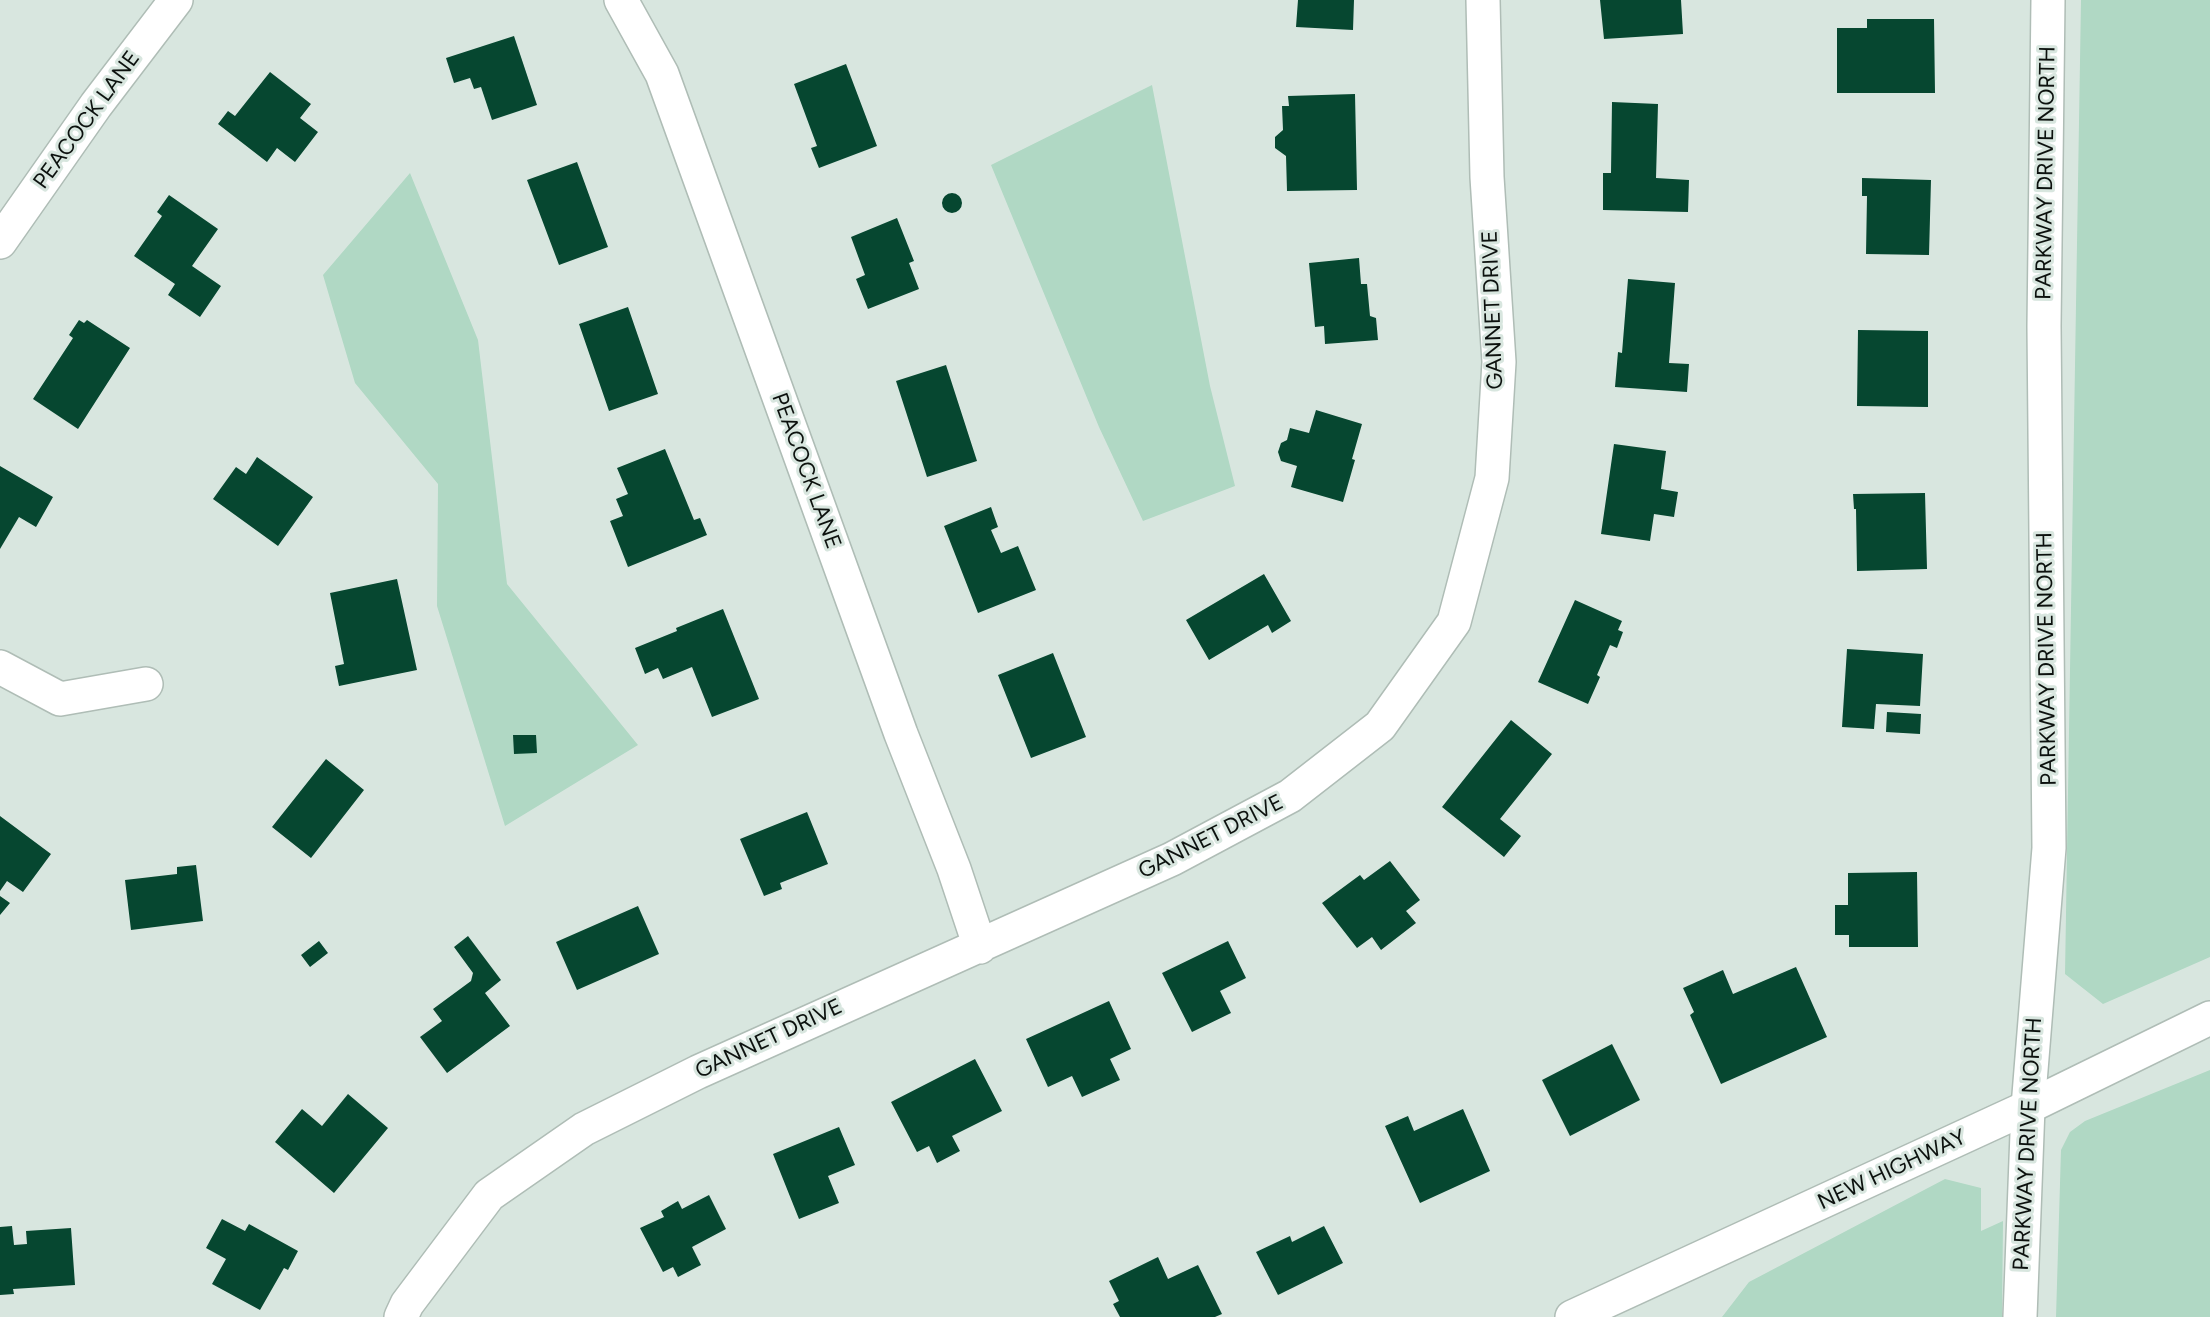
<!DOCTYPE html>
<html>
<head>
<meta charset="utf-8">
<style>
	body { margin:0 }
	canvas { display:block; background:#d8e6df }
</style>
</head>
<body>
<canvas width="2210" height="1317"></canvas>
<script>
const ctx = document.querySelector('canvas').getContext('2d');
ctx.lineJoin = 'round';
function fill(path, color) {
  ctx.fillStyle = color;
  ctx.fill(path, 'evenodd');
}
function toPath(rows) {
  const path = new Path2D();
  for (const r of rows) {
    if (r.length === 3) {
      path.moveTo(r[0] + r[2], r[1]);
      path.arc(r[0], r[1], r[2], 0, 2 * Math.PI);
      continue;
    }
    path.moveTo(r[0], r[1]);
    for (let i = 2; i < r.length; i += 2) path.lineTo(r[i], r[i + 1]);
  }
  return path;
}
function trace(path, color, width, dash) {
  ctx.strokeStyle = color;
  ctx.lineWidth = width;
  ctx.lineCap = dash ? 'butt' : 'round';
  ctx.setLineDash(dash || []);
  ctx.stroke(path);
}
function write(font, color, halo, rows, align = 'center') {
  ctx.font = font + ' Figtree,sans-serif';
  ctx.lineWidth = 6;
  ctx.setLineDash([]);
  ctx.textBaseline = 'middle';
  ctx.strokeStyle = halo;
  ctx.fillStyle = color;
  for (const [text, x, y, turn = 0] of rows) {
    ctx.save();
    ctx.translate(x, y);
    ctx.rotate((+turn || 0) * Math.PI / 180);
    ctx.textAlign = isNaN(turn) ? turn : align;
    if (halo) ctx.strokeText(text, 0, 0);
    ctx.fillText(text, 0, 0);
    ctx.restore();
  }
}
const green = toPath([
	[2081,0,2210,0,2210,957,2103,1004,2065,974],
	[1152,85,1210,386,1235,486,1143,521,1099,427,991,165],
	[410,173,478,340,507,584,638,745,505,826,437,606,438,484,355,383,323,275],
	[2210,1070,2210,1317,2056,1317,2061,1150,2070,1132,2085,1121],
	[1945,1179,1981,1188,1981,1231,2003,1221,2002,1317,1722,1317,1749,1282]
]);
const building = toPath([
	[1298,0,1354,0,1353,30,1296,27],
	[1600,0,1681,0,1683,34,1604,39],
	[1867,19,1934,19,1935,93,1837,93,1837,28,1867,28],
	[514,36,537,105,492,120,481,87,474,89,470,78,454,83,446,58],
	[846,64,877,146,819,168,811,148,817,146,794,84],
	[270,72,311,104,300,118,318,132,295,162,277,148,267,162,218,124,228,111,235,116],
	[1355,94,1357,190,1287,191,1286,156,1275,148,1275,137,1283,130,1282,106,1289,106,1288,96],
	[1612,102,1658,104,1656,178,1689,180,1688,212,1603,210,1603,173,1611,173],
	[577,162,608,247,559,265,527,180],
	[1862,178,1931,180,1929,255,1866,254,1867,196,1862,196],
	[952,203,10],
	[169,195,218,229,192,266,221,286,200,317,168,295,175,284,134,256,162,216,157,212],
	[897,218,914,261,909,263,919,289,868,309,856,279,865,275,851,237],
	[1359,258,1361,284,1367,284,1370,316,1376,318,1378,340,1325,344,1324,326,1315,327,1309,263],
	[1628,279,1675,283,1669,363,1689,364,1687,392,1615,387,1618,352,1622,353],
	[628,307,658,394,609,411,579,324],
	[79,320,84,323,87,320,130,348,78,429,33,399,73,338,69,335],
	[1858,330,1928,331,1928,407,1857,406],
	[946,365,977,461,927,477,896,381],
	[1316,410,1362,424,1352,459,1355,460,1343,502,1291,487,1297,466,1281,461,1278,452,1281,443,1287,440,1290,428,1309,433],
	[1614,444,1666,451,1661,489,1678,492,1674,517,1654,514,1650,541,1601,534],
	[665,449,694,520,700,518,707,535,628,567,610,521,623,516,616,499,628,494,617,468],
	[257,457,313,497,278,546,213,499,236,467,246,474],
	[0,466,53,497,36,527,19,517,0,549],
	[1925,493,1927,569,1857,571,1856,509,1854,509,1853,494],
	[991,507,998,527,991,530,1001,553,1018,546,1036,590,978,613,944,526],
	[1264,574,1291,621,1272,633,1268,625,1209,660,1186,620],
	[397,579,417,670,339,686,335,666,344,664,330,593],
	[1575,600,1622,621,1618,630,1623,632,1617,648,1610,645,1597,675,1600,677,1588,704,1538,682],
	[723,609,759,699,712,717,692,667,663,679,658,668,645,674,635,648,677,631,676,628],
	[1847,649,1923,654,1920,706,1876,704,1874,729,1842,727],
	[1053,653,1086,737,1031,758,998,675],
	[1887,712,1921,714,1920,734,1886,732],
	[1511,720,1552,754,1500,819,1521,836,1504,857,1442,807],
	[513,735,536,735,537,753,514,754],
	[326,759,364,790,311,858,272,827],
	[807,812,828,864,780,883,782,889,764,896,740,839],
	[0,816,51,854,23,892,7,881,0,891],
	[1390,861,1420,900,1406,911,1416,923,1381,950,1372,937,1357,948,1322,903,1360,875,1364,880],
	[196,865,203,921,131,930,125,880,177,874,177,867],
	[1917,872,1918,947,1849,947,1849,935,1835,935,1835,905,1848,905,1848,873],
	[0,896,10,903,0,915],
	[638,906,659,954,577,990,556,942],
	[468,936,501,980,485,993,510,1026,447,1073,420,1037,442,1021,433,1009,471,981,473,973,454,947],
	[319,941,328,953,310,967,301,955],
	[1228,941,1246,978,1220,991,1231,1013,1192,1032,1162,973],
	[1796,967,1827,1037,1721,1084,1690,1015,1694,1012,1683,988,1723,970,1733,994],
	[1109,1001,1131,1049,1110,1059,1120,1080,1082,1097,1072,1076,1048,1087,1026,1039],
	[1612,1044,1640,1100,1570,1136,1542,1080],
	[975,1059,1002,1111,952,1136,960,1151,937,1163,929,1146,917,1152,891,1102],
	[348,1094,388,1128,334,1193,275,1142,302,1109,322,1126],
	[1463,1109,1490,1171,1420,1203,1385,1126,1408,1116,1414,1131],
	[839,1127,855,1165,828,1176,839,1203,799,1219,773,1154],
	[709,1195,726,1229,692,1247,701,1265,678,1277,673,1267,663,1272,640,1228,664,1217,661,1211,678,1201,682,1209],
	[222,1219,245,1231,249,1224,298,1251,288,1270,284,1268,260,1310,212,1284,226,1259,206,1248],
	[12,1226,14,1245,27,1244,26,1231,71,1228,75,1285,13,1289,14,1294,0,1295,0,1227],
	[1324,1226,1343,1263,1278,1295,1256,1252,1290,1236,1292,1242],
	[1158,1257,1168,1279,1198,1265,1222,1314,1215,1317,1120,1317,1113,1304,1119,1301,1109,1281]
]);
const street = toPath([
	[621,0,662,74,901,734,954,869,980,947],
	[0,242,96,105,176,0],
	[0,667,60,699,146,684],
	[401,1317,407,1304,489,1195,584,1129,698,1072,1172,859,1290,796,1380,726,1454,622,1492,478,1499,362,1487,177,1483,0],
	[2020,1317,2028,1107,2049,848,2044,326,2048,0]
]);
const secondary = toPath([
	[1572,1317,2028,1107,2210,1018]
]);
const streetNames = [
	["PEACOCK LANE",87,120,-54],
	["PARKWAY DRIVE NORTH",2046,173,-89],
	["GANNET DRIVE",1493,310,-92],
	["PEACOCK LANE",806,471,70],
	["PARKWAY DRIVE NORTH",2047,659,-91],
	["GANNET DRIVE",1211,837,-27],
	["GANNET DRIVE",769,1039,-25],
	["PARKWAY DRIVE NORTH",2028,1144,-87],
	["NEW HIGHWAY",1892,1170,-25]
];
fill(green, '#b0d8c4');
fill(building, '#064730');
trace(street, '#afbdb6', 36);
trace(secondary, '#afbdb6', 36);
trace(street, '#fff', 33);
trace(secondary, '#fff', 33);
write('22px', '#0c110e', '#d8e6df', streetNames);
</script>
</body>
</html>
